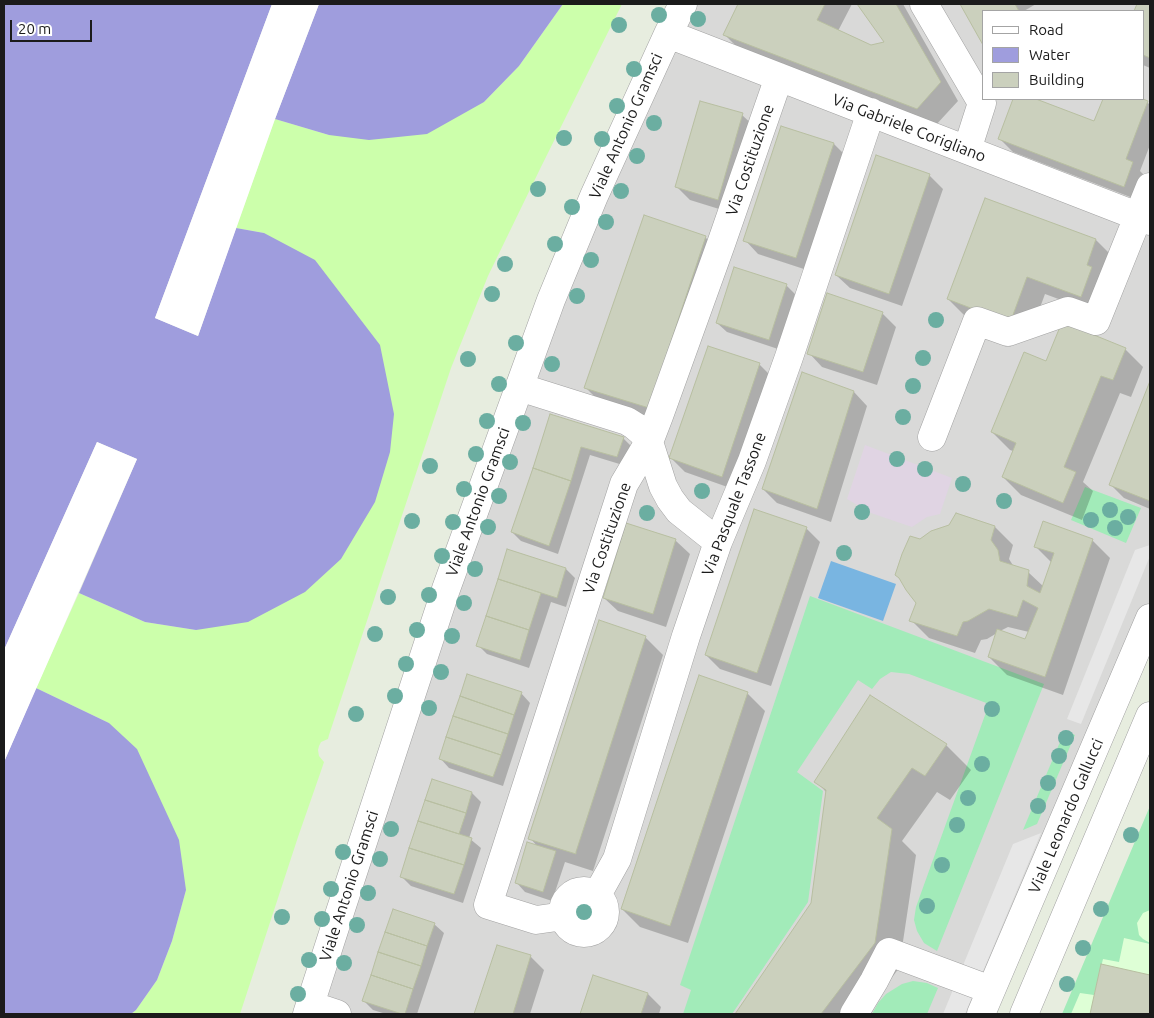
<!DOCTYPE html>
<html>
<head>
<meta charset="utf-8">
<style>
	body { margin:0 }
	#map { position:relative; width:1154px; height:1018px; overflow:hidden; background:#e7eddf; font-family:Ubuntu,sans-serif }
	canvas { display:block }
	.frame { position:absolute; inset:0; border:5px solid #1b1b1b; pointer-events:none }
	.legend { position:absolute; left:982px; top:10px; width:162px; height:90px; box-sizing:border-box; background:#fff; border:1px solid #a4a4a4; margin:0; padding:6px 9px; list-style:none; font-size:15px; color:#1b1b1b }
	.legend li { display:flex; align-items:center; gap:10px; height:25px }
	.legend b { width:25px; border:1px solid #a4a4a4 }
	.scale { position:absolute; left:10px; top:20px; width:82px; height:22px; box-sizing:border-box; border:2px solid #1b1b1b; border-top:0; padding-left:6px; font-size:15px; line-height:18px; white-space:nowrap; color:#1b1b1b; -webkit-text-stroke:4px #fff; paint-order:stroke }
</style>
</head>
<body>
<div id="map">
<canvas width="1154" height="1018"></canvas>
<div class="frame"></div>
<ul class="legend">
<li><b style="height:6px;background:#fff"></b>Road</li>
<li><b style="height:14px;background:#9f9ddd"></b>Water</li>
<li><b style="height:14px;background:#cbd0bd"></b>Building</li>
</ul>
<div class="scale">20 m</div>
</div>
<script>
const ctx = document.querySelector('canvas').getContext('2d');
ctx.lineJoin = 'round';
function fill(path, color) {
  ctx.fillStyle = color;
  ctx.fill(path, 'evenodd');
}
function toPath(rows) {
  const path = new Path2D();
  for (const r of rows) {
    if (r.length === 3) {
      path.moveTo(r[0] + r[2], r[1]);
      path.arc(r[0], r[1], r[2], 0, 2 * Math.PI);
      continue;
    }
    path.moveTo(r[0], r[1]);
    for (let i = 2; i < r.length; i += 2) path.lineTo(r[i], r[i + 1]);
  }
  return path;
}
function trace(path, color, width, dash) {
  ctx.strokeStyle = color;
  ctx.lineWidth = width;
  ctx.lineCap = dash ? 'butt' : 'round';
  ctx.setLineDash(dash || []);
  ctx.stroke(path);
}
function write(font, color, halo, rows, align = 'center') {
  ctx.font = font + ' Ubuntu,sans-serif';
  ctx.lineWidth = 4;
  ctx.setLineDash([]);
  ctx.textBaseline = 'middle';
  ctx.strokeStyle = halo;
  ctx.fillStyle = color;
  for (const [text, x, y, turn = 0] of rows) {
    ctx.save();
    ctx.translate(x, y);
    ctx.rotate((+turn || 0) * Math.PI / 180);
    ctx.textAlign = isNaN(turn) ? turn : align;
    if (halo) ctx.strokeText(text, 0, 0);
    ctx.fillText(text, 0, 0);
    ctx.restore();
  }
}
const residential = toPath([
	[683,4,1150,4,1150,618,981,1014,307,1014,446,589],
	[983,11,1143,11,1143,99,983,99]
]);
const education = toPath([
	[1150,826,1150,1014,1071,1014,1080,992]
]);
const grass = toPath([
	[1085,487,1141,508,1126,543,1071,520],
	[810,596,1044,684,937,951,924,943,917,931,914,920,916,907,989,704,909,674,891,672,880,679,872,689,858,680,797,772,823,791,808,902,732,1014,683,1014,691,990,680,985],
	[1065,730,1075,735,1037,824,1023,830],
	[1150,806,1150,910,1143,913,1137,923,1139,935,1143,939,1150,943,1150,944,1124,938,1119,962,1103,959,1094,995,1080,993,1071,1014,1062,1014],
	[913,981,927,983,938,988,927,1014,872,1014,878,1003,886,994,902,984]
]);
const sand = toPath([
	[563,4,622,4,540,169,488,276,451,368,329,735,328,739,321,742,319,746,318,750,319,756,324,762,322,768,298,837,240,1014,131,1014,136,1010,157,980,172,941,186,890,109,723,36,688,79,593,145,622,196,630,264,233,236,228,275,119,329,135,484,102,519,66]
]);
const pitch = toPath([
	[831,561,896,584,883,621,818,598]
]);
const parking = toPath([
	[1150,545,1150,556,1081,724,1067,719,1135,550],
	[1041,833,965,1014,943,1014,1013,844]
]);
const plaza = toPath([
	[865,445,952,478,940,514,927,517,912,527,871,513,847,499]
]);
const water = toPath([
	[4,4,272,4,155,318,198,336,236,228,264,233,315,260,380,345,394,414,390,452,375,502,341,559,305,592,248,622,196,630,145,622,79,593,137,459,97,442,4,650],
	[319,4,563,4,519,66,484,102,427,134,369,140,329,135,275,119],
	[36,688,109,723,137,749,179,840,186,890,172,941,157,980,136,1010,131,1014,4,1014,4,762]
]);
const pier = toPath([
	[272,4,319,4,275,119,198,336,155,318],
	[97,442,137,459,4,762,4,650]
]);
const shadow = toPath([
	[740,4,852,4,838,31,871,46,886,43,858,4,903,4,958,101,935,126,743,53,725,35],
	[961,4,1036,4,1024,11,983,11,983,42],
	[1138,4,1150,4,1150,68,1143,65,1143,11,1135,11],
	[1015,99,1032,99,1095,123,1104,99,1139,99,1147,102,1150,105,1150,145,1140,171,1146,177,1138,200,1013,152,999,138],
	[742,115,756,128,732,213,690,200,677,187],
	[782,127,834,144,848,158,810,271,758,254,745,240],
	[929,175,943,189,902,306,850,288,836,275],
	[986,199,1096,240,1114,258,1099,314,1045,294,1028,340,966,317,948,299],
	[705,237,723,255,667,425,603,405,585,387],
	[786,285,795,294,778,349,727,332,717,323],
	[882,313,896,327,877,385,822,367,809,353],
	[1125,349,1143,367,1131,397,1120,393,1083,482,1093,491,1082,520,1021,495,1003,477,1013,451,1010,450,992,432,1047,363],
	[759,364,773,378,736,490,685,472,671,458],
	[803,374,854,392,867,406,831,522,777,503,763,489],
	[1150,384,1150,509,1124,498,1111,485],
	[550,416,623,438,632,447,626,466,590,455,558,554,521,541,512,532],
	[627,525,676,541,690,554,666,627,618,611,604,598],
	[995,527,1013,545,1009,559,1014,567,1028,572,1044,587,1052,563,1036,547,1092,540,1110,558,1063,695,1007,675,989,657,997,633,987,639,981,640,975,653,929,638,911,620,917,603,920,540],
	[1008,627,1029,632,1026,640,1000,631],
	[806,528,820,542,771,686,720,669,706,655],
	[508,550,566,569,575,578,566,607,551,602,529,668,487,654,478,645],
	[645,637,663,655,593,871,565,862,552,901,525,892,516,882,538,847,530,838],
	[521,693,530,703,503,786,449,768,440,758],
	[747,693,765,711,688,943,640,927,622,909],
	[870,697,946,745,971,770,950,800,937,792,902,841,916,855,899,968,865,1014,737,1014,812,903,826,792,816,781],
	[433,781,472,793,481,802,469,838,481,848,463,903,411,886,401,876],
	[434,924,444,933,417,1014,386,1014,373,1010,364,1001],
	[498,946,531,957,544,970,530,1014,476,1014],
	[1102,965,1150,976,1150,1014,1092,1014],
	[594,977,648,994,661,1007,659,1014,582,1014]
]);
const building = toPath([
	[738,4,825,4,817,20,871,45,884,42,857,4,896,4,941,82,917,109,723,35,738,4],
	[960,4,1015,4,1019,11,983,11,983,45,960,4],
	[1137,4,1150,4,1150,58,1143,55,1143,11,1134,11,1137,4],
	[1013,99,1036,99,1094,121,1103,99,1143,99,1148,101,1126,159,1133,162,1124,187,998,139,1013,99],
	[700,101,743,113,718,200,675,187,700,101],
	[781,126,834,143,796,258,743,241,781,126],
	[876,155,930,174,889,294,835,275,876,155],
	[985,198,1096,239,1087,265,1092,267,1081,297,1027,277,1010,323,947,299,985,198],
	[644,215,706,236,649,408,584,388,644,215],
	[734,267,787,284,769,340,716,323,734,267],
	[827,293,883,312,863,372,807,354,827,293],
	[1062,322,1126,348,1113,380,1101,376,1064,467,1076,472,1063,503,1002,477,1016,443,991,432,1024,352,1046,361,1062,322],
	[708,346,760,363,722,477,669,458,708,346],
	[802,372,854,391,817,509,762,489,802,372],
	[1150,381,1150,501,1109,485,1150,381],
	[550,414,624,437,617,457,581,447,571,481,533,468,550,414],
	[533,468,571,481,549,546,511,532,533,468],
	[754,509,807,527,757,673,705,655,754,509],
	[956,513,995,526,991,540,998,550,1000,561,1029,570,1027,586,1040,593,1054,553,1034,547,1043,521,1093,539,1045,677,988,657,997,629,1025,639,1038,608,1023,600,1017,617,989,609,968,621,963,622,957,636,909,621,916,603,906,590,899,578,895,575,902,554,910,536,920,539,931,531,949,525,956,513],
	[626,523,676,539,653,614,603,598,626,523],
	[507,549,566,568,557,598,498,579,507,549],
	[498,579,541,593,529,630,486,616,498,579],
	[486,616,529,630,520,660,476,646,486,616],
	[599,620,646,636,576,852,576,854,528,839,599,620],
	[467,674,522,692,514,715,460,696,467,674],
	[699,675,748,692,670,926,621,909,699,675],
	[870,695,947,744,925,776,912,768,877,818,892,829,875,943,821,1014,735,1014,811,903,826,790,814,782,870,695],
	[460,696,514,715,508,734,453,716,460,696],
	[453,716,508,734,501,755,446,737,453,716],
	[446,737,501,755,493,777,439,759,446,737],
	[432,779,472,792,466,813,425,800,432,779],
	[425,800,466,813,459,834,418,821,425,800],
	[418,821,472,838,464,865,409,848,418,821],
	[527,842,556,851,543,892,515,883,527,842],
	[409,848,464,865,454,894,400,877,409,848],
	[393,909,435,923,427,946,385,932,393,909],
	[385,932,427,946,421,966,378,952,385,932],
	[497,945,531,955,513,1014,474,1014,497,945],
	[378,952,421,966,413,989,371,975,378,952],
	[1101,964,1150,975,1150,1014,1090,1014,1101,964],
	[371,975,413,989,405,1014,402,1014,362,1001,371,975],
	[593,975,648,993,641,1014,580,1014,593,975]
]);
const minor = toPath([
	[924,4,982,103,967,150],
	[668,34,1150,221],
	[519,387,627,421,635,426,642,432,649,442,663,486,670,499,679,511,718,542],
	[932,437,977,321,1008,332,1068,311,1096,321,1150,187],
	[584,912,21],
	[597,895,617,859,686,636,718,542,752,461,789,357,871,112],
	[564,916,536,920,488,905,624,484,649,442,659,416,721,244,779,77],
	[310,1005,337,1014],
	[307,1014,338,918,446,589,551,300,594,196,668,34,683,4],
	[854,1014,874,981,889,952,991,990],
	[981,1014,1150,618],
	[1024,1014,1150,716]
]);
const trees = [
	[659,15],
	[698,19],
	[619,25],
	[634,69],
	[617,106],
	[654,123],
	[564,138],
	[602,139],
	[637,156],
	[538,189],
	[621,191],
	[572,207],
	[606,222],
	[555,244],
	[591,260],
	[505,264],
	[492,294],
	[577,296],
	[936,320],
	[516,343],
	[923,358],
	[468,359],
	[552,364],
	[499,384],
	[913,386],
	[903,417],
	[487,421],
	[523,423],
	[476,454],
	[897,459],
	[510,462],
	[430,466],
	[925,469],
	[963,484],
	[464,489],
	[702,491],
	[499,496],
	[1004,501],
	[1110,510],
	[862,512],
	[647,513],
	[1128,517],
	[1091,520],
	[412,521],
	[453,522],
	[488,527],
	[1115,528],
	[844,553],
	[442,556],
	[475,569],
	[429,595],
	[388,597],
	[464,603],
	[417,630],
	[375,634],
	[452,636],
	[406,664],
	[441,672],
	[395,696],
	[429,708],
	[992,709],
	[356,714],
	[1066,738],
	[1059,756],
	[982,764],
	[1048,783],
	[968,798],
	[1038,806],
	[957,825],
	[391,829],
	[1131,835],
	[343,852],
	[380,859],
	[942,865],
	[331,889],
	[368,893],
	[927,906],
	[1101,909],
	[584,912],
	[282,917],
	[322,919],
	[357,925],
	[1083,948],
	[309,960],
	[344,963],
	[1067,984],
	[298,994]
];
const streetNames = [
	["Viale Antonio Gramsci",626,126,-66],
	["Via Gabriele Corigliano",909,128,21],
	["Via Costituzione",750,160,-71],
	["Viale Antonio Gramsci",478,502,-70],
	["Via Pasquale Tassone",734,504,-69],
	["Via Costituzione",607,538,-71],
	["Viale Leonardo Gallucci",1066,816,-67],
	["Viale Antonio Gramsci",349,886,-72]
];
fill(residential, '#d9d9d8');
fill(education, '#deffd6');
fill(grass, '#a2ebb9');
fill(sand, '#ccffab');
fill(pitch, '#79b5e1');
fill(parking, '#e7e7e7');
fill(plaza, '#e0d4e3');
fill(water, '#9f9ddd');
fill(pier, '#fff');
fill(shadow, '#0003');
fill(building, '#cbd0bd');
trace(building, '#b8bfa1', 1);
trace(minor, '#a2a2a2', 29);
trace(minor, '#fff', 28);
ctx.fillStyle = '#6baea1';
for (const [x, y] of trees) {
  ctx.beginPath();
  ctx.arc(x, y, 8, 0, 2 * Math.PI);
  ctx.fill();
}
write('16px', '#1b1b1b', '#fff', streetNames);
</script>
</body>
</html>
